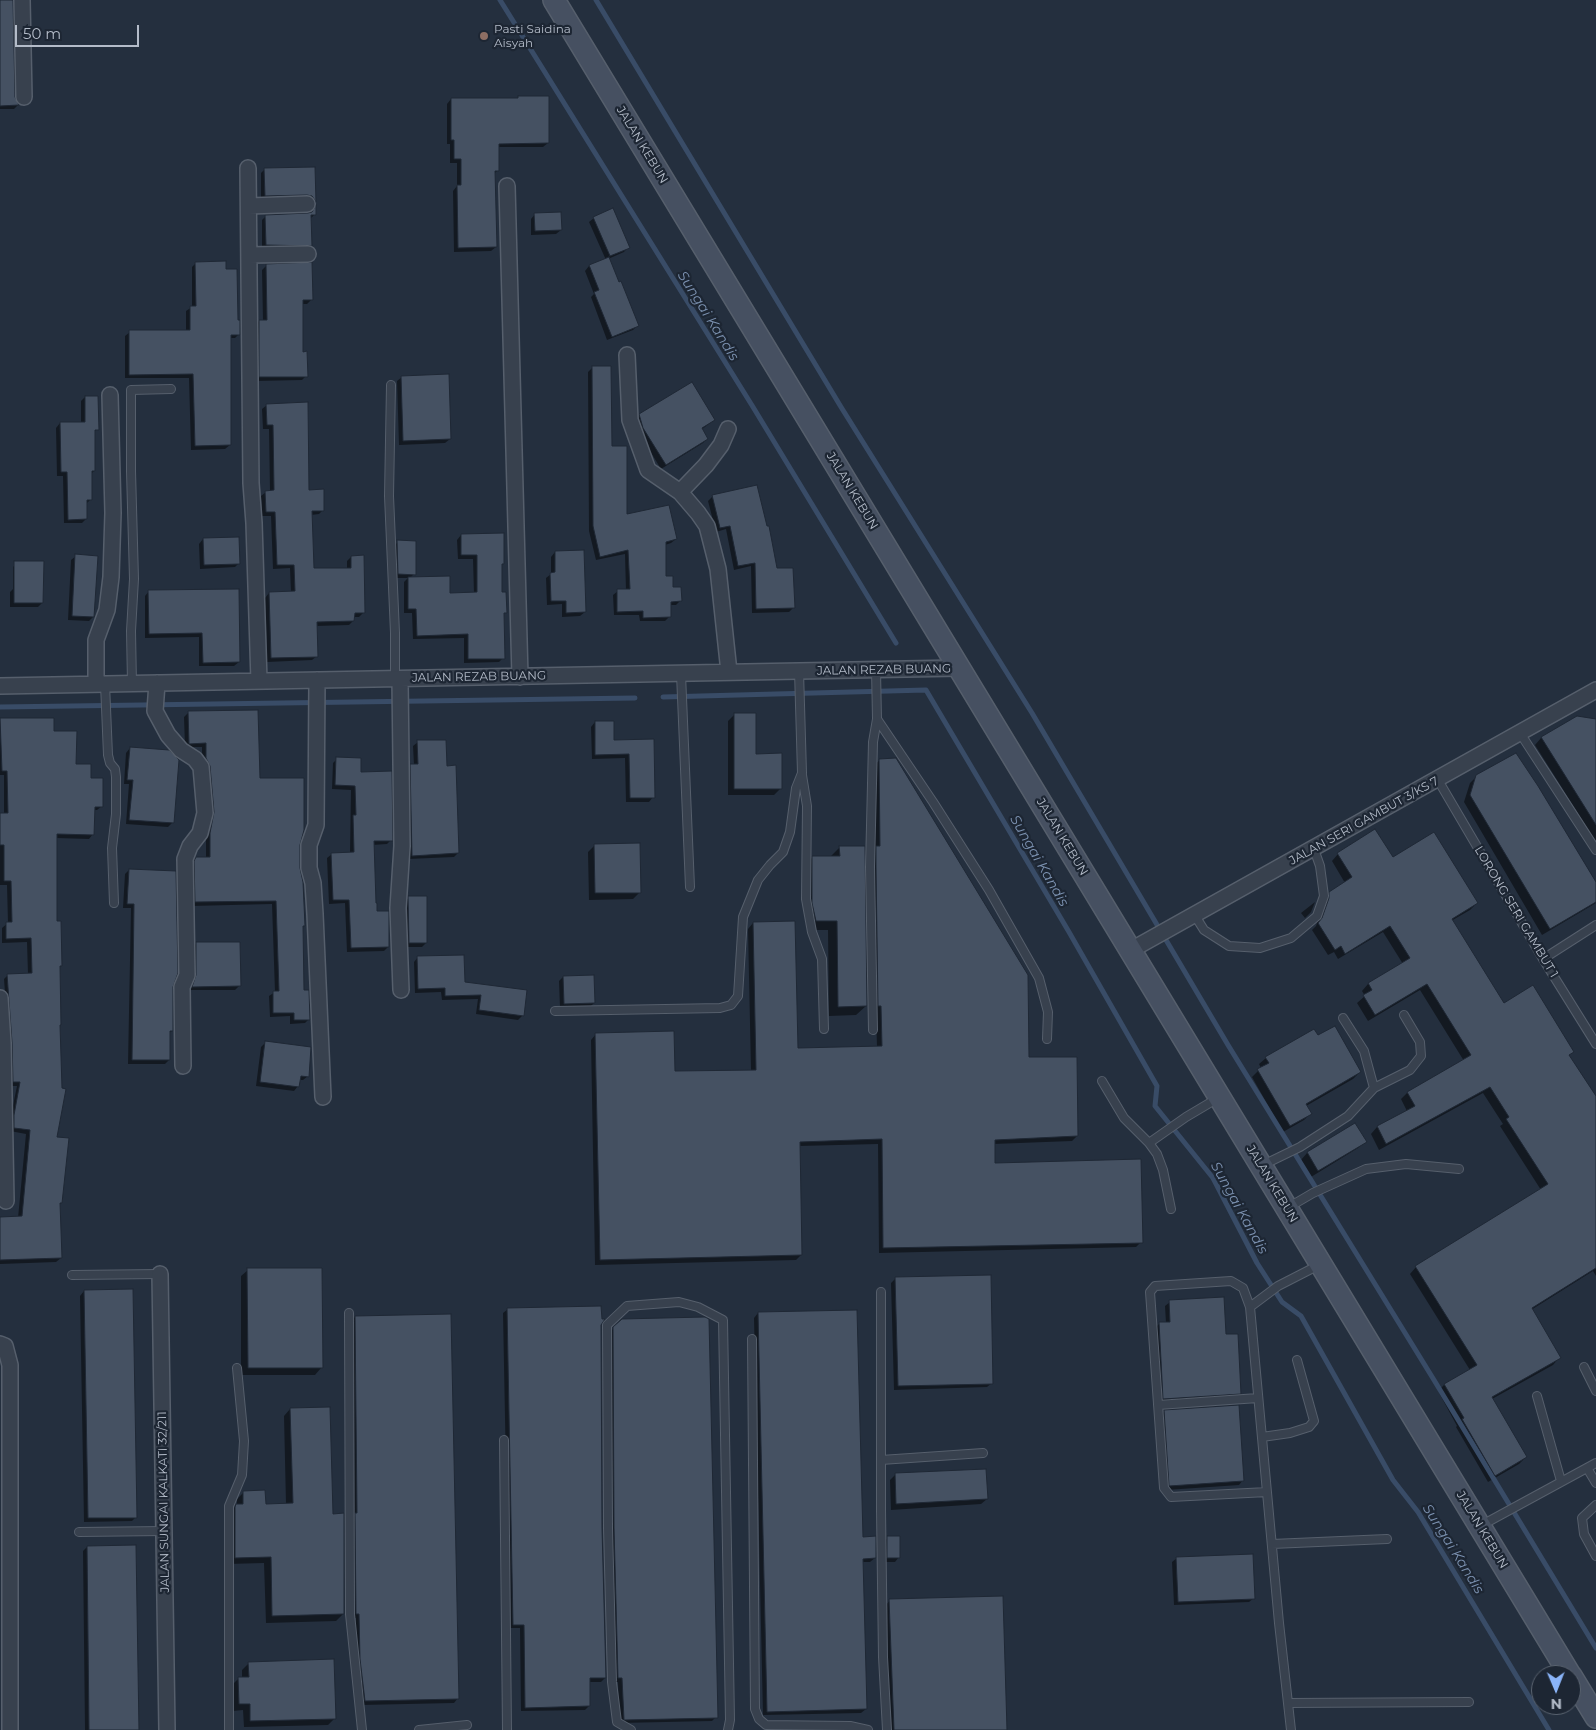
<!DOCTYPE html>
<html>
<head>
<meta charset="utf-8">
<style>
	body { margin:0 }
	#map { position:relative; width:1596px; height:1730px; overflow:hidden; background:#242f3e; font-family:Montserrat,sans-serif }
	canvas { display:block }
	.north { position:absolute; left:1531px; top:1665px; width:50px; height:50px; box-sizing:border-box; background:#1d2633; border:1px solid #59626f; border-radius:50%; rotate:179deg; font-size:14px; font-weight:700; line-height:20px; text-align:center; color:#b4bcc9 }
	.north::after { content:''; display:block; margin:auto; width:18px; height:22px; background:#8ab4f8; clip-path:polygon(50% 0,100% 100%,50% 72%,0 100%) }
	.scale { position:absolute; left:15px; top:25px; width:124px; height:22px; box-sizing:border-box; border:2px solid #b4bcc9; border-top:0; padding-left:6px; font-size:15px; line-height:18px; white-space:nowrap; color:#b4bcc9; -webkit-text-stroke:4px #1d2633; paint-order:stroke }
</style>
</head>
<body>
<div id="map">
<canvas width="1596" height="1730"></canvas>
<div class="north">N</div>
<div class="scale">50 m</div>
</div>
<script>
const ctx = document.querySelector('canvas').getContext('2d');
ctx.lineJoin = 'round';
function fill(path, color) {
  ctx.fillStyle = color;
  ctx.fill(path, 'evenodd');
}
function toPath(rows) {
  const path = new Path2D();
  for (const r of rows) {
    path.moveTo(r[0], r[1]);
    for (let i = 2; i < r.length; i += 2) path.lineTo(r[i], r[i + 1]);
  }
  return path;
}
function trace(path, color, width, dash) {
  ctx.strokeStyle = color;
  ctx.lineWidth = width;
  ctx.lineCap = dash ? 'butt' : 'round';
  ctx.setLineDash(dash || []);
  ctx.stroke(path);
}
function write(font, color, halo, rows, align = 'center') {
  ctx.font = font + ' Montserrat,sans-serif';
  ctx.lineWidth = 4.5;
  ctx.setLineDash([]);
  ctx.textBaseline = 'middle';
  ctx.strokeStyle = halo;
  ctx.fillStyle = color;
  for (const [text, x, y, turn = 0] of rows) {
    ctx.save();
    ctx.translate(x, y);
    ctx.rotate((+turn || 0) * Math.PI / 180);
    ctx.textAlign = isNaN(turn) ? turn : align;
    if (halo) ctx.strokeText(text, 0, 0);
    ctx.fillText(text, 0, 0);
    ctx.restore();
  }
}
const shadow = toPath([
	[0,0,11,0,13,98,18,105,14,109,0,109],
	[451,99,548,143,543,147,498,147,498,170,494,174,496,247,491,251,454,252,453,191,457,186,457,163,450,163,450,144,447,144,447,104],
	[314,168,315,202,311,205,261,200,261,173,265,169],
	[315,208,315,214,310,219,311,245,306,249,262,249,262,220,266,216,311,214],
	[535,214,561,230,556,234,531,235,531,219],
	[594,218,628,247,624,252,608,259,638,325,633,330,607,340,591,297,594,294,585,271,589,266,606,260,589,222],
	[196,263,236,321,239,334,235,338,230,338,230,445,225,449,191,450,189,378,125,378,125,336,130,332,186,331,186,311,192,307,192,267],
	[267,265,312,299,307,304,302,304,302,353,306,376,302,380,256,381,255,325,259,321,263,321,262,270],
	[593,367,626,516,676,539,671,543,665,545,665,577,680,601,676,605,670,605,670,616,665,621,640,621,639,615,614,615,613,595,618,591,626,591,625,554,596,560,589,531,588,372],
	[402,377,450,439,445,443,399,445,397,381],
	[85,397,97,429,93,433,94,471,91,474,91,499,87,503,86,519,82,523,64,523,63,476,57,476,56,428,60,423,81,423,81,401],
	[267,405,308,491,323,510,319,514,311,515,312,569,347,569,347,561,351,557,363,613,359,617,353,617,353,621,349,625,316,626,317,656,312,660,267,662,265,598,269,593,291,593,290,568,273,569,271,516,262,516,261,496,266,492,270,492,269,429,263,429,262,409],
	[640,415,714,420,701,430,707,439,703,443,661,469,639,433,635,419],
	[713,496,776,570,794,607,789,612,752,613,751,566,734,570,726,529,716,532,708,501],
	[461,535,503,563,500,566,501,593,505,612,503,615,503,658,499,662,464,663,464,638,413,639,412,613,404,613,404,582,408,578,394,578,394,546,398,542,414,574,410,578,449,594,474,594,473,559,458,559,457,540],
	[203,539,239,563,235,567,200,569,199,544],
	[555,552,585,612,580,616,562,617,562,604,547,605,546,578,551,574,551,557],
	[76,556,93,617,89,621,68,620,71,560],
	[17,562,42,603,38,607,10,607,10,592,13,589,13,567],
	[149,591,239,662,234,666,199,666,199,637,145,638,145,596],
	[189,712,258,779,298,844,298,868,304,925,302,928,303,992,309,1019,305,1023,290,1024,290,1016,270,1017,269,996,275,992,272,904,191,906,192,863,196,858,206,858,206,838,211,817,202,763,202,747,185,747,184,717],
	[735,714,755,755,780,789,774,795,728,795,728,721],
	[1578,717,1596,721,1596,842,1535,745,1541,738],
	[0,719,52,732,75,765,89,780,102,806,97,810,93,810,93,834,89,839,56,838,56,922,61,966,59,967,56,1138,61,1203,58,1205,61,1258,56,1262,0,1264,0,1218,18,1218,26,1134,10,1131,10,1120,17,1086,9,1086,9,1047,4,979,8,975,28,974,27,942,2,943,2,928,8,923,7,885,0,885,0,814,4,814,4,775,0,775],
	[595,722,613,741,652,741,653,797,649,802,626,802,625,758,592,759,591,727],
	[418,742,445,767,458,853,454,857,408,859,407,770,411,765,414,765,413,746],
	[130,748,172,823,168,827,126,824,129,784,124,784,126,753],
	[337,759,360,773,391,840,387,844,372,845,376,913,388,947,384,951,347,952,345,903,329,904,327,858,332,854,350,853,351,790,332,789,333,763],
	[880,760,1028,1058,1077,1136,1072,1141,993,1144,994,1164,1141,1242,1136,1247,879,1253,878,1144,799,1146,801,1255,796,1260,595,1265,591,1040,596,1034,674,1073,751,1071,748,929,753,923,797,1049,877,1047,876,1011,873,1011,871,852,875,849,874,765],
	[1477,776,1596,884,1596,903,1542,935,1464,802,1470,783],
	[595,845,640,892,633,899,589,900,588,852],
	[840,847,866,1006,856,1015,829,1016,828,930,807,930,804,913,803,866,813,857,830,857],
	[1338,854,1392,859,1477,903,1470,910,1451,921,1503,1005,1568,1056,1596,1099,1596,1276,1593,1271,1531,1310,1559,1358,1553,1365,1492,1399,1526,1457,1519,1464,1488,1482,1456,1427,1457,1426,1438,1391,1444,1385,1470,1370,1410,1274,1416,1267,1541,1190,1500,1126,1503,1124,1483,1093,1379,1150,1371,1134,1377,1127,1407,1111,1401,1099,1407,1093,1464,1061,1420,990,1368,1021,1357,1003,1365,996,1362,991,1368,984,1403,964,1383,932,1338,959,1334,952,1328,955,1312,930,1316,926,1323,906,1323,900,1330,893,1345,883,1332,861],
	[129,870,171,987,172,1031,169,1033,169,1060,165,1064,128,1064,131,908,123,908,125,874],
	[409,898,426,943,422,947,405,947,404,902],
	[1315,902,1311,912,1305,918,1301,913],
	[196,944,240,985,235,990,189,990,193,980,192,948],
	[418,957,464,983,522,1016,518,1020,476,1014,478,999,442,1000,441,992,415,993,414,962],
	[563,977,594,1003,590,1007,560,1008,559,981],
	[1317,1037,1360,1072,1353,1079,1306,1106,1311,1113,1304,1120,1283,1132,1252,1077,1261,1068,1259,1064,1266,1058],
	[266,1042,308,1076,303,1080,299,1080,298,1086,294,1091,256,1086,261,1047],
	[1355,1125,1365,1142,1358,1148,1311,1177,1301,1160,1307,1153],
	[248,1270,321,1368,315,1375,241,1375,241,1276],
	[896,1278,992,1383,987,1387,894,1390,891,1283],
	[84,1291,136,1517,132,1521,84,1522,80,1296],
	[1170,1302,1225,1336,1240,1393,1236,1397,1159,1403,1155,1328,1159,1324,1166,1323,1165,1306],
	[508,1309,601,1528,605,1678,601,1682,589,1682,589,1706,585,1710,521,1711,520,1628,509,1628,503,1313],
	[758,1313,862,1538,875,1558,870,1562,862,1562,866,1709,861,1713,763,1715,754,1318],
	[355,1317,458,1698,454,1703,361,1705,356,1664,356,1618,352,1618,351,1321],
	[622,1320,716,1717,712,1721,619,1723,618,1682,614,1682,609,1333],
	[290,1409,332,1515,343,1614,336,1621,266,1623,264,1563,228,1564,229,1513,237,1505,237,1499,244,1492,265,1505,286,1504,284,1416],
	[1165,1411,1243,1480,1239,1485,1166,1490,1160,1416],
	[896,1474,987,1499,981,1504,891,1510,890,1480],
	[888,1538,899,1557,895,1562,883,1562,883,1542],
	[87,1547,138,1730,85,1730,83,1551],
	[1177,1558,1254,1598,1249,1602,1174,1605,1172,1562],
	[890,1600,1006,1730,890,1730,886,1605],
	[249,1663,335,1718,328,1725,244,1727,243,1710,233,1711,232,1685,239,1678,242,1678,242,1670]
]);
const stream = toPath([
	[500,0,753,407,896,643],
	[596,0,841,407,1032,713,1228,1045,1434,1380,1596,1648],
	[663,697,926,690,1069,932,1157,1086,1155,1106,1213,1178,1257,1263,1282,1302,1301,1316,1393,1480,1418,1512,1549,1730],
	[0,707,635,698]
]);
const building = toPath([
	[0,0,13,0,15,97,19,105,0,106,0,0],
	[518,96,549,96,549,143,499,144,499,171,495,171,497,247,458,248,457,185,461,185,461,159,454,159,454,140,451,140,451,98,518,98,518,96],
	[315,167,316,202,312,196,307,195,265,196,264,168,315,167],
	[316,205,316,215,311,215,312,246,266,245,265,215,308,213,312,212,316,205],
	[613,208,630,248,610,256,593,217,613,208],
	[561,212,562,230,535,231,534,213,561,212],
	[609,257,619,282,621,281,639,326,612,337,594,292,599,290,589,265,609,257],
	[226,261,226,269,237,269,238,320,240,320,240,335,231,335,231,445,195,446,193,374,129,375,129,330,190,330,190,306,196,306,195,262,226,261],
	[312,262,313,300,303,300,303,352,307,351,308,377,259,377,259,320,267,320,266,264,312,262],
	[592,366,611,366,612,446,627,446,627,514,669,505,677,539,666,542,666,576,673,576,673,587,681,587,682,601,671,602,671,617,643,618,643,611,617,612,617,589,630,589,628,550,600,557,593,526,592,366],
	[449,374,451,439,403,441,401,376,449,374],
	[692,382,715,420,702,428,708,439,666,465,643,428,639,414,692,382],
	[85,396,98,396,99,430,95,430,95,471,92,471,92,500,87,500,87,519,68,520,67,472,61,472,60,422,85,422,85,396],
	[308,402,309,490,324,489,324,511,312,511,314,568,351,568,351,556,364,555,365,613,355,613,354,621,317,622,318,657,271,658,269,592,295,591,294,565,277,565,275,512,266,512,265,491,274,490,273,425,267,425,266,404,308,402],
	[757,485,767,526,769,526,777,568,793,568,795,608,756,609,755,563,738,566,730,526,720,528,712,495,757,485],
	[504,533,504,564,502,564,502,592,506,592,507,613,504,613,505,659,468,659,468,634,417,636,416,609,408,609,408,577,450,576,450,593,477,592,477,555,461,555,461,534,504,533],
	[239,537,240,564,204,565,203,538,239,537],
	[397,540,416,541,416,575,398,574,397,540],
	[584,550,586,612,566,613,566,601,551,601,550,573,555,572,555,551,584,550],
	[75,554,98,556,94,617,72,616,75,554],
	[14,561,44,561,43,603,14,603,14,561],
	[239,589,240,662,203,663,202,633,149,634,148,590,239,589],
	[258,710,260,778,304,778,304,830,300,845,300,868,303,882,305,926,303,926,304,990,309,990,310,1020,294,1020,294,1013,273,1013,273,991,279,991,276,901,195,902,194,861,196,857,210,857,210,833,214,812,210,766,206,758,206,743,189,744,188,711,258,710],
	[734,713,756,713,756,754,782,753,782,789,734,789,734,713],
	[1577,716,1596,719,1596,825,1541,737,1577,716],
	[0,718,54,718,54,731,77,731,76,764,91,764,91,778,103,778,103,807,95,807,94,835,57,834,57,921,61,921,62,966,60,966,61,1025,60,1025,62,1088,66,1089,57,1137,69,1138,62,1203,60,1203,62,1258,0,1260,0,1217,22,1216,30,1130,14,1128,14,1115,20,1082,13,1082,12,1042,7,974,32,973,31,938,6,939,6,922,12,922,11,881,4,881,4,845,0,845,0,813,8,813,7,771,2,771,0,718],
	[595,721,614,721,614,740,654,739,655,798,630,798,629,754,595,755,595,721],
	[417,740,446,740,447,766,456,765,459,853,412,856,410,764,418,764,417,740],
	[130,747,169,750,179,760,174,823,129,820,133,780,127,780,130,747],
	[1516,753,1538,786,1596,882,1596,902,1550,929,1470,795,1476,775,1516,753],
	[336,757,361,758,361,772,392,771,393,841,374,841,376,903,377,903,377,911,389,911,389,947,351,948,349,900,333,900,331,853,354,852,353,815,356,815,355,786,335,785,336,757],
	[896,758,1028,975,1029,1057,1077,1057,1078,1136,995,1140,995,1163,1141,1159,1143,1243,883,1248,882,1139,800,1142,802,1255,600,1260,595,1033,674,1031,675,1071,756,1070,753,922,795,921,798,1048,882,1046,881,1006,878,1006,876,867,876,846,880,846,879,759,896,758],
	[1375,829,1393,857,1434,832,1478,903,1452,919,1504,1003,1533,985,1574,1052,1569,1055,1596,1096,1596,1268,1532,1308,1561,1358,1492,1397,1527,1457,1495,1476,1462,1419,1464,1418,1444,1384,1477,1365,1415,1266,1548,1184,1506,1119,1509,1117,1490,1087,1386,1144,1377,1126,1415,1106,1407,1092,1471,1055,1427,984,1375,1015,1363,995,1372,990,1368,983,1410,958,1390,926,1345,954,1341,946,1335,950,1318,923,1322,918,1329,898,1329,892,1352,877,1337,853,1375,829],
	[640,843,641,893,595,893,594,844,640,843],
	[839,846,865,846,867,1006,838,1007,837,921,816,921,812,903,812,856,840,856,839,846],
	[129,869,176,871,178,973,173,987,173,1031,170,1031,170,1060,132,1060,134,904,127,904,129,869],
	[408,896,427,896,427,943,409,943,408,896],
	[196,942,240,942,241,986,192,987,196,975,196,942],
	[464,955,465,982,527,990,524,1016,479,1010,481,995,445,996,445,988,418,989,417,956,464,955],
	[594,975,595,1003,564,1004,563,976,594,975],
	[1335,1026,1361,1072,1306,1104,1312,1114,1290,1126,1257,1069,1269,1063,1265,1057,1314,1029,1318,1035,1335,1026],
	[265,1041,311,1047,309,1077,301,1076,299,1087,260,1082,265,1041],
	[1355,1123,1367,1142,1318,1171,1307,1152,1355,1123],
	[247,1268,322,1268,323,1368,248,1368,247,1268],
	[991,1275,993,1384,898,1386,895,1277,991,1275],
	[133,1289,137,1518,88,1518,84,1290,133,1289],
	[1224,1297,1226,1334,1238,1334,1241,1394,1163,1399,1159,1322,1170,1322,1169,1300,1224,1297],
	[601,1306,602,1319,605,1319,601,1325,602,1528,606,1678,590,1678,590,1706,525,1708,524,1625,513,1625,507,1308,601,1306],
	[857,1310,863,1537,876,1536,876,1558,863,1559,867,1709,767,1712,758,1312,857,1310],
	[451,1314,459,1699,365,1701,360,1659,359,1614,356,1614,355,1513,357,1513,355,1316,451,1314],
	[705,1317,709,1319,718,1718,624,1720,622,1678,618,1678,614,1528,613,1327,622,1319,705,1317],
	[1239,1405,1244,1481,1169,1486,1164,1410,1239,1405],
	[330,1407,333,1514,344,1513,344,1614,272,1616,271,1557,235,1558,235,1507,236,1504,243,1504,243,1491,265,1490,266,1504,293,1503,290,1408,330,1407],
	[986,1469,988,1499,896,1504,895,1473,986,1469],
	[887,1536,900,1536,900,1558,887,1558,887,1536],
	[136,1545,139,1730,89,1730,87,1546,136,1545],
	[1253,1554,1255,1599,1178,1602,1176,1557,1253,1554],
	[1003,1596,1007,1730,894,1730,889,1599,1003,1596],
	[334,1659,336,1719,250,1721,250,1704,239,1704,238,1677,249,1677,248,1662,334,1659]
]);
const service = toPath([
	[391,385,389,496,395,633,395,679],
	[876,670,877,719,933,802,989,890,1039,978,1048,1012,1047,1039],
	[681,674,690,887],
	[105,684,108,755,110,763,115,769,116,777,116,814,112,848,114,903],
	[132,684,131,631,134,579,131,471,131,390,171,389],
	[1520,733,1596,850],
	[802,775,807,806,806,899,812,932,822,959,824,1029],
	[1438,780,1543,959,1596,1044],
	[1194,914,1204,930,1229,946,1260,948,1291,938,1317,916,1324,896,1320,866,1314,849],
	[1543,959,1596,925],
	[555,1011,720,1008,731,1005,738,996,743,917,758,880,770,865,783,852,790,832,796,788,802,773,799,671],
	[873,1030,870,867,873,742,877,719],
	[1102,1081,1124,1118,1149,1143,1186,1117,1218,1098],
	[1374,1088,1410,1070,1421,1056,1420,1042,1404,1015],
	[1149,1143,1157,1154,1163,1170,1171,1209],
	[1263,1165,1300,1147,1348,1116,1374,1088,1364,1051,1343,1018],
	[1289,1207,1313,1193,1366,1169,1406,1164,1459,1169],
	[72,1275,160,1274],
	[881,1292,881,1510,883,1657,887,1730],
	[1250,1307,1243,1288,1231,1281,1155,1286,1150,1292,1164,1488,1171,1497,1267,1492],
	[349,1313,350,1614,362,1730],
	[752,1339,755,1709,759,1719,766,1725,850,1726,868,1730],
	[1584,1367,1596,1391],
	[1537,1396,1561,1481],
	[1158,1405,1258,1398],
	[1262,1437,1290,1433,1309,1427,1314,1421,1297,1360],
	[504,1440,507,1730],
	[881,1460,983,1453],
	[1587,1468,1596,1483],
	[1596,1505,1582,1518,1584,1534,1596,1556],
	[1482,1525,1596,1463],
	[79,1532,164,1531],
	[1272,1544,1387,1539],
	[1288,1703,1469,1702],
	[229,1730,229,1506,242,1475,244,1441,237,1368],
	[419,1730,467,1725],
	[631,1730,617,1722,612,1682,608,1528,607,1325,627,1306,679,1302,698,1307,723,1320,730,1720,728,1730],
	[1291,1730,1279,1623,1250,1307,1278,1286,1319,1265]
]);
const minor = toPath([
	[22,0,24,97],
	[248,168,251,483,254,523,259,681],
	[507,186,520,677],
	[249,206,307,204],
	[249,255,308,254],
	[627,355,630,420,648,470,680,492,698,513,707,526,718,569,729,672],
	[680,492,706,465,721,445,728,429],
	[400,679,402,846,398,908,401,990],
	[317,680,316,825,309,845,309,868,313,883,315,914,323,1097],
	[157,683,155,711,168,735,181,750,195,759,201,767,205,813,200,833,190,846,185,859,187,975,182,987,183,1066],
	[96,684,96,640,107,610,111,577,113,513,110,395],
	[0,686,959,668],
	[1131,950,1596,690],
	[0,998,3,1043,6,1201],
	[160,1274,167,1730],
	[0,1344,5,1346,10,1365,10,1730]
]);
const secondary = toPath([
	[554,0,1570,1675],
	[1571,1676,1596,1717]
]);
const markers = [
	[484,36,5,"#8d6e63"]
];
const poiNames = [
	["Pasti Saidina",494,29],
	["Aisyah",494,43]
];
const streetNames = [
	["JALAN KEBUN",642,145,59],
	["JALAN KEBUN",852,491,59],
	["JALAN REZAB BUANG",884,670,-1],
	["JALAN REZAB BUANG",479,677,-1],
	["JALAN SERI GAMBUT 3/KS 7",1364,821,-29],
	["JALAN KEBUN",1062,837,59],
	["LORONG SERI GAMBUT 1",1516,912,59],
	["JALAN KEBUN",1272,1184,59],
	["JALAN SUNGAI KALKATI 32/211",164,1502,-91],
	["JALAN KEBUN",1482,1530,59]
];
const waterNames = [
	["Sungai Kandis",708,316,58],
	["Sungai Kandis",1039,861,60],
	["Sungai Kandis",1239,1208,61],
	["Sungai Kandis",1453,1549,58]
];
fill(shadow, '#0007');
trace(stream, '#394c67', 5);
fill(building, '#455162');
trace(building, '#1f2835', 1);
trace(service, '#565f6c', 10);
trace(minor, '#565f6c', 18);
trace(secondary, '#565f6c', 24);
trace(service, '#38414e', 8);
trace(minor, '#38414e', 15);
trace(secondary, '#465061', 21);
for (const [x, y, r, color] of markers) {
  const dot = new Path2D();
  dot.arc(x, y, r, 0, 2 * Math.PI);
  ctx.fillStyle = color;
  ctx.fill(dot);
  trace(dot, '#1d2633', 2);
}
write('12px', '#b4bcc9', '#1d2633', poiNames, 'left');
write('12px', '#b4bcc9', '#1d2633', streetNames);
write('italic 14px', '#7c92b1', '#1d2633', waterNames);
</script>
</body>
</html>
